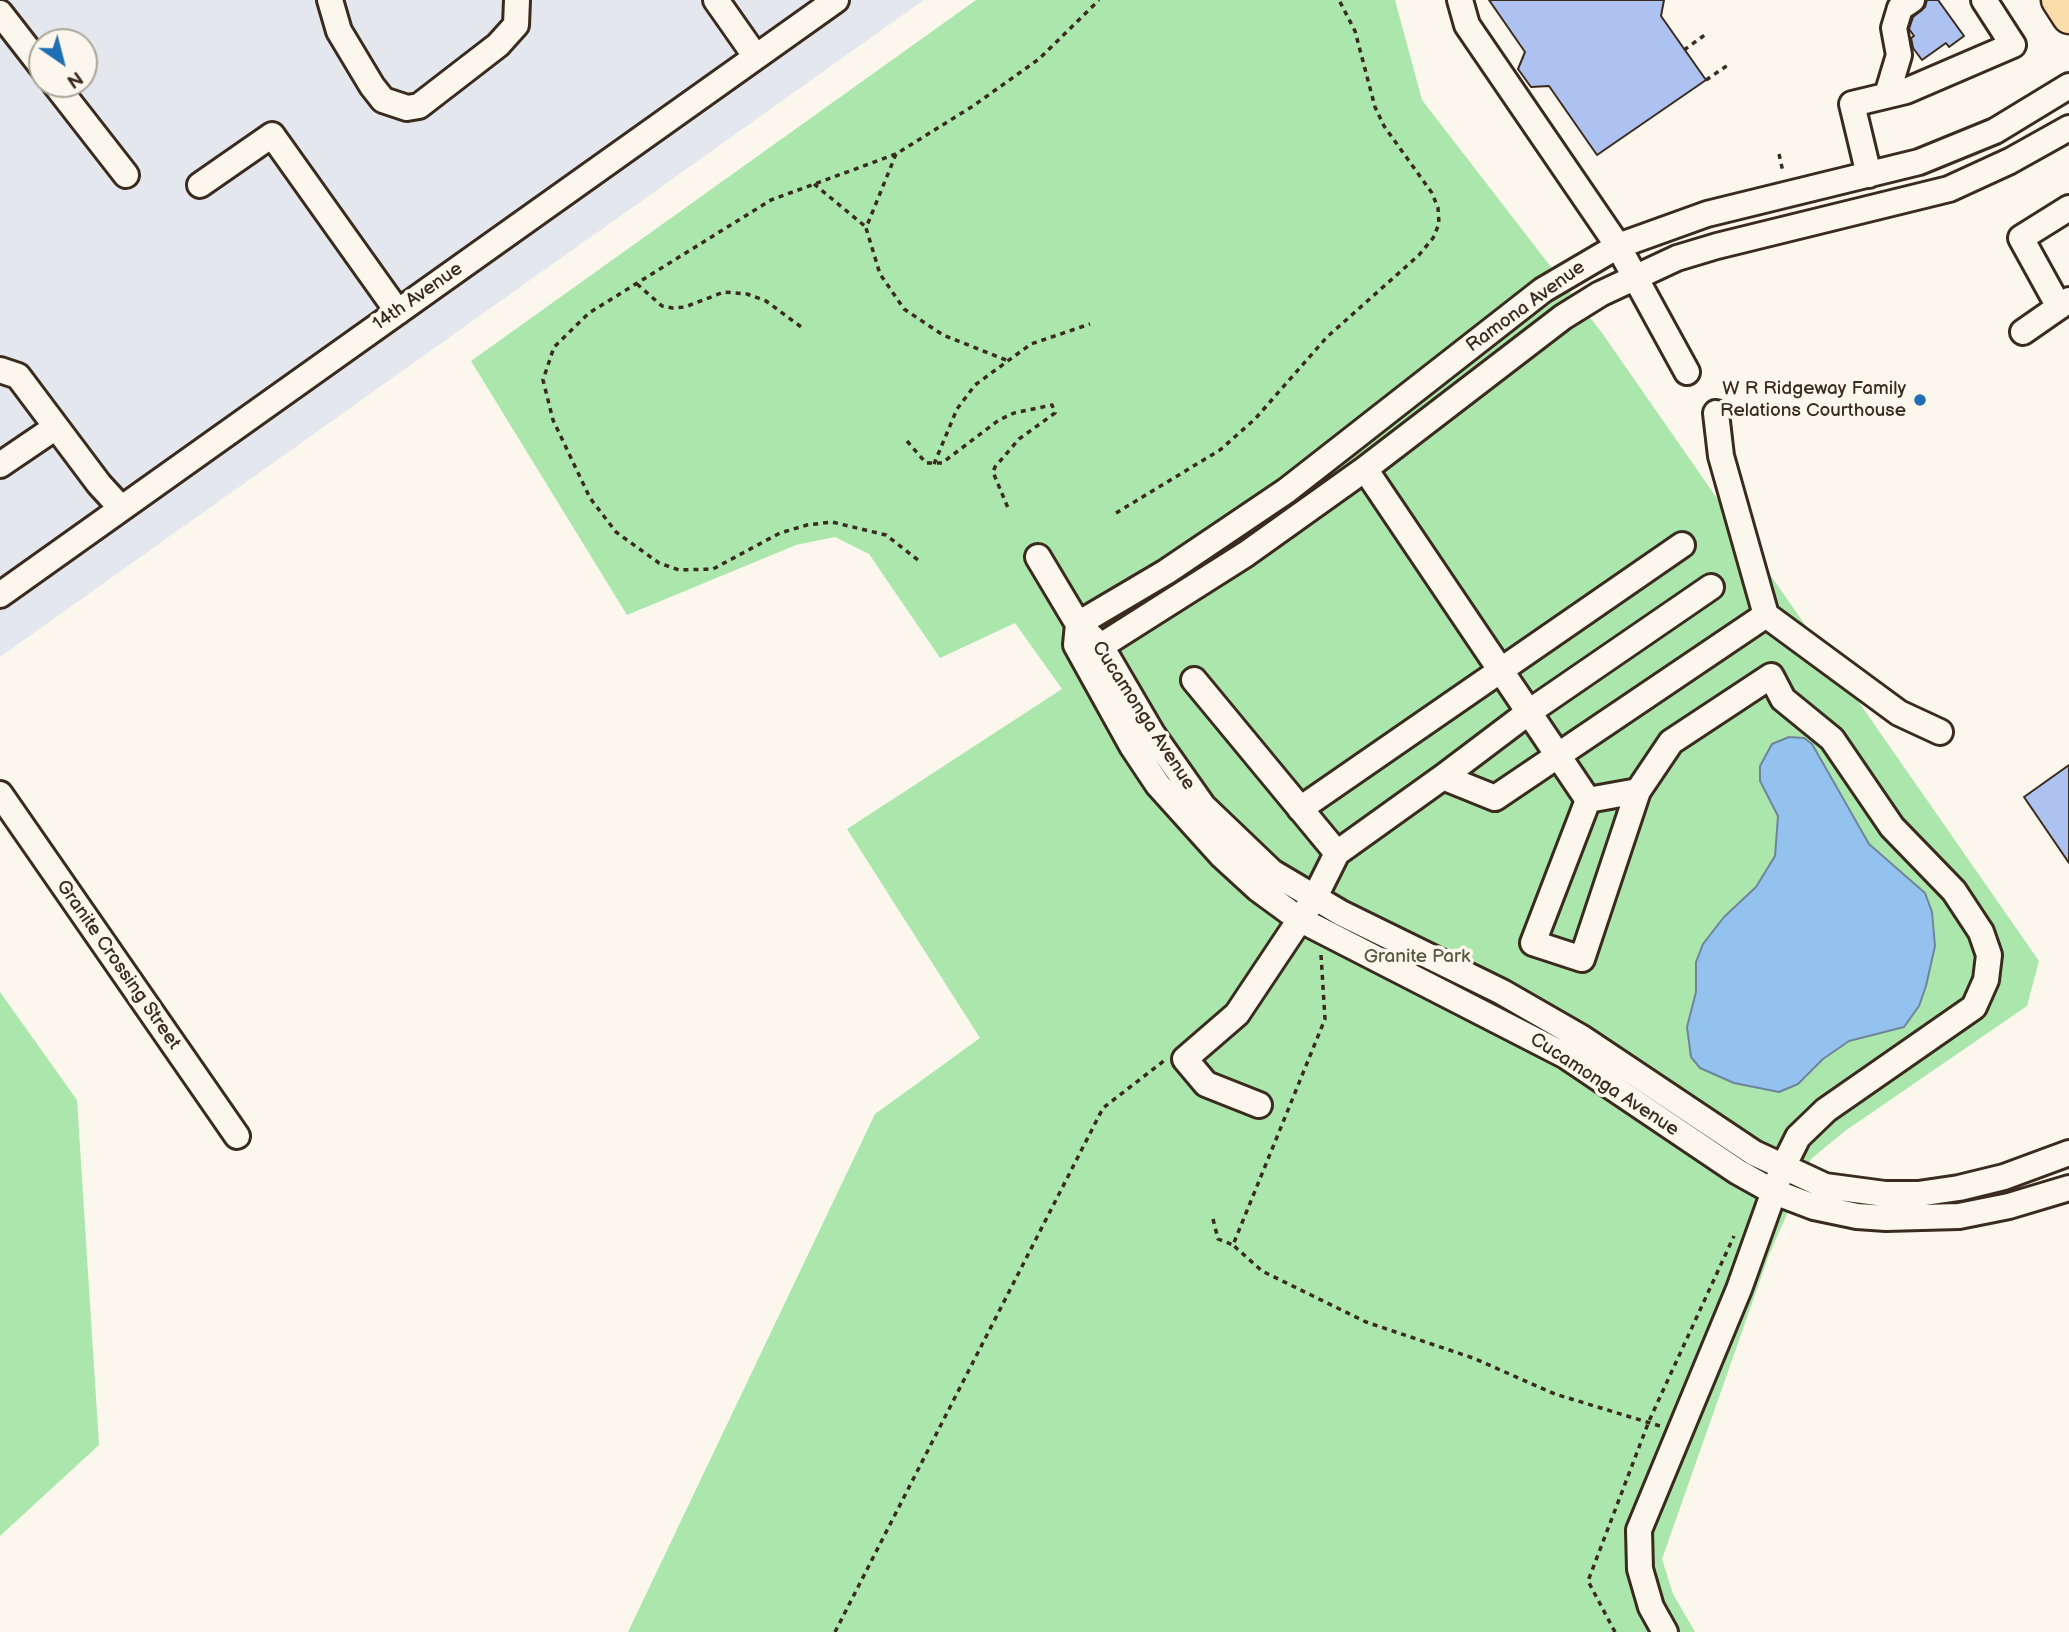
<!DOCTYPE html>
<html>
<head>
<meta charset="utf-8">
<style>
	body { margin:0 }
	#map { position:relative; width:2069px; height:1632px; overflow:hidden; background:#fbf7ec; font-family:"Balsamiq Sans",sans-serif }
	canvas { display:block }
	.north { position:absolute; left:28px; top:28px; width:70px; height:70px; box-sizing:border-box; background:#fbf7ec; border:2px solid #aea59a; border-radius:50%; rotate:145deg; font-size:19px; font-weight:700; line-height:28px; text-align:center; color:#3b2a1e }
	.north::after { content:''; display:block; margin:auto; width:24px; height:32px; background:#1f6fb2; clip-path:polygon(50% 0,100% 100%,50% 72%,0 100%) }
</style>
</head>
<body>
<div id="map">
<canvas width="2069" height="1632"></canvas>
<div class="north">N</div>
</div>
<script>
const ctx = document.querySelector('canvas').getContext('2d');
ctx.lineJoin = 'round';
function fill(path, color) {
  ctx.fillStyle = color;
  ctx.fill(path, 'evenodd');
}
function toPath(rows) {
  const path = new Path2D();
  for (const r of rows) {
    path.moveTo(r[0], r[1]);
    for (let i = 2; i < r.length; i += 2) path.lineTo(r[i], r[i + 1]);
  }
  return path;
}
function trace(path, color, width, dash) {
  ctx.strokeStyle = color;
  ctx.lineWidth = width;
  ctx.lineCap = dash ? 'butt' : 'round';
  ctx.setLineDash(dash || []);
  ctx.stroke(path);
}
function write(font, color, halo, rows, align = 'center') {
  ctx.font = font + ' "Balsamiq Sans",sans-serif';
  ctx.lineWidth = 7;
  ctx.setLineDash([]);
  ctx.textBaseline = 'middle';
  ctx.strokeStyle = halo;
  ctx.fillStyle = color;
  for (const [text, x, y, turn = 0] of rows) {
    ctx.save();
    ctx.translate(x, y);
    ctx.rotate((+turn || 0) * Math.PI / 180);
    ctx.textAlign = isNaN(turn) ? turn : align;
    if (halo) ctx.strokeText(text, 0, 0);
    ctx.fillText(text, 0, 0);
    ctx.restore();
  }
}
const built = toPath([
	[0,0,924,0,0,657],
	[42,42,84,42,84,84,42,84]
]);
const green = toPath([
	[976,0,1395,0,1422,100,1602,333,2039,961,2027,1006,1845,1131,1811,1159,1769,1255,1662,1559,1673,1594,1695,1632,628,1632,875,1114,980,1038,847,829,1062,689,1015,623,940,658,869,554,835,537,796,545,627,615,471,361],
	[0,992,77,1100,99,1445,0,1536]
]);
const water = toPath([
	[1789,737,1804,738,1812,744,1869,844,1925,893,1932,912,1935,946,1926,986,1919,1006,1904,1027,1849,1041,1823,1059,1798,1084,1779,1092,1734,1083,1700,1068,1691,1057,1687,1027,1696,992,1696,962,1703,944,1724,917,1756,887,1775,856,1778,816,1760,781,1760,766,1772,744,1789,737]
]);
const building = toPath([
	[1489,0,1664,0,1661,16,1706,80,1597,155,1549,86,1531,87,1518,69,1525,52,1489,0],
	[1927,0,1938,0,1964,36,1949,47,1946,43,1922,60,1913,48,1911,38,1914,36,1909,29,1913,17,1925,7,1927,0],
	[2069,765,2069,863,2024,797,2069,765]
]);
const path = toPath([
	[1684,50,1706,34],
	[1706,80,1728,65],
	[896,154,771,200,589,313,554,347,543,380,553,420,590,498,616,532,659,563,679,570,713,569,780,533,807,525,832,522,886,535,918,560],
	[1779,154,1783,172],
	[814,184,866,227],
	[637,284,662,306,673,308,685,307,724,292,747,294,766,301,804,329],
	[1006,360,943,335,904,309,880,274,866,228,896,154,973,106,1039,59,1099,0],
	[907,441,926,463,942,463,999,420,1014,413,1052,405,1055,413,1019,439,995,467,993,472,1008,508],
	[934,464,957,409,975,385,1031,344,1090,324],
	[1116,513,1220,450,1255,419,1327,337,1419,255,1433,238,1439,224,1438,208,1432,193,1384,126,1375,107,1355,31,1339,0],
	[1321,955,1325,1019,1233,1245,1262,1271,1366,1322,1473,1358,1555,1394,1660,1426],
	[1213,1219,1218,1239,1233,1245],
	[835,1632,1103,1108,1165,1060],
	[1615,1632,1588,1581,1649,1421,1734,1236]
]);
const minor = toPath([
	[330,0,339,31,372,86,383,100,407,108,419,106,498,45,516,25,517,0],
	[716,0,756,57],
	[1460,0,1467,25,1618,246,1687,372],
	[0,13,42,67],
	[55,84,126,175],
	[1887,95,1899,55,1894,28,1900,8,1912,0],
	[1869,175,1852,104,1906,91,2013,45,1984,0],
	[200,185,272,135,398,312],
	[2059,307,2021,238,2069,208],
	[2023,332,2069,300],
	[0,370,18,376,99,484,121,508],
	[1716,413,1721,456,1766,615],
	[0,465,56,427],
	[1365,469,1588,800,1533,943,1582,959,1638,791,1671,742,1771,676,1783,699,1832,739,1892,827,1954,891,1981,932,1989,955,1986,980,1974,1007,1826,1110,1798,1137,1782,1169,1739,1289,1639,1530,1640,1569,1651,1607,1665,1632],
	[1038,557,1078,624,1101,646,1153,735,1203,806,1272,872,1341,913,1502,992,1582,1038,1754,1153,1825,1186,1885,1194,1918,1194,1959,1188,2004,1177,2069,1153],
	[0,595,836,0],
	[1078,624,1076,645,1132,746,1158,785,1222,856,1258,889,1299,919,1566,1056,1738,1172,1772,1191,1814,1207,1857,1216,1886,1218,1959,1216,2009,1206,2069,1188],
	[1078,624,1166,572,1286,491,1543,290,1618,246,1707,214,1919,162,1995,131,2069,86],
	[1086,645,1101,646,1246,554,1365,469,1563,317,1600,294,1677,258,1717,246,1949,189,2010,161,2069,128],
	[1194,680,1337,853],
	[1443,777,1529,712,1711,587],
	[0,794,237,1136],
	[1588,800,1638,791],
	[1300,809,1682,545],
	[1259,1105,1206,1084,1185,1059,1237,1014,1315,897,1337,853,1443,777,1495,798,1766,615,1899,713,1940,732]
]);
const major = toPath([
	[2058,0,2069,17]
]);
const markers = [
	[1920,400,7,"#1f6fb2"]
];
const streetNames = [
	["14th Avenue",418,297,-35],
	["Ramona Avenue",1526,307,-36],
	["Cucamonga Avenue",1143,716,57],
	["Granite Crossing Street",118,965,55],
	["Cucamonga Avenue",1604,1085,33]
];
const poiNames = [
	["W R Ridgeway Family",1906,389],
	["Relations Courthouse",1906,411]
];
const parkNames = [
	["Granite Park",1417,957]
];
fill(built, '#e4e7ed');
fill(green, '#abe6ac');
fill(water, '#93c2ee');
trace(water, '#70859b', 2);
fill(building, '#adc2f0');
trace(building, '#3b2a1e', 2);
trace(minor, '#3b2a1e', 30);
trace(major, '#3b2a1e', 37);
trace(path, '#3b2a1e', 3.5, [5, 5]);
trace(minor, '#fbf7ec', 24);
trace(major, '#faddab', 32);
for (const [x, y, r, color] of markers) {
  const dot = new Path2D();
  dot.arc(x, y, r, 0, 2 * Math.PI);
  ctx.fillStyle = color;
  ctx.fill(dot);
  trace(dot, '#fbf7ec', 2.5);
}
write('19px', '#3b2a1e', '#fbf7ec', streetNames);
write('19px', '#3b2a1e', '#fbf7ec', poiNames, 'right');
write('19px', '#575942', '#fbf7ec', parkNames);
</script>
</body>
</html>
